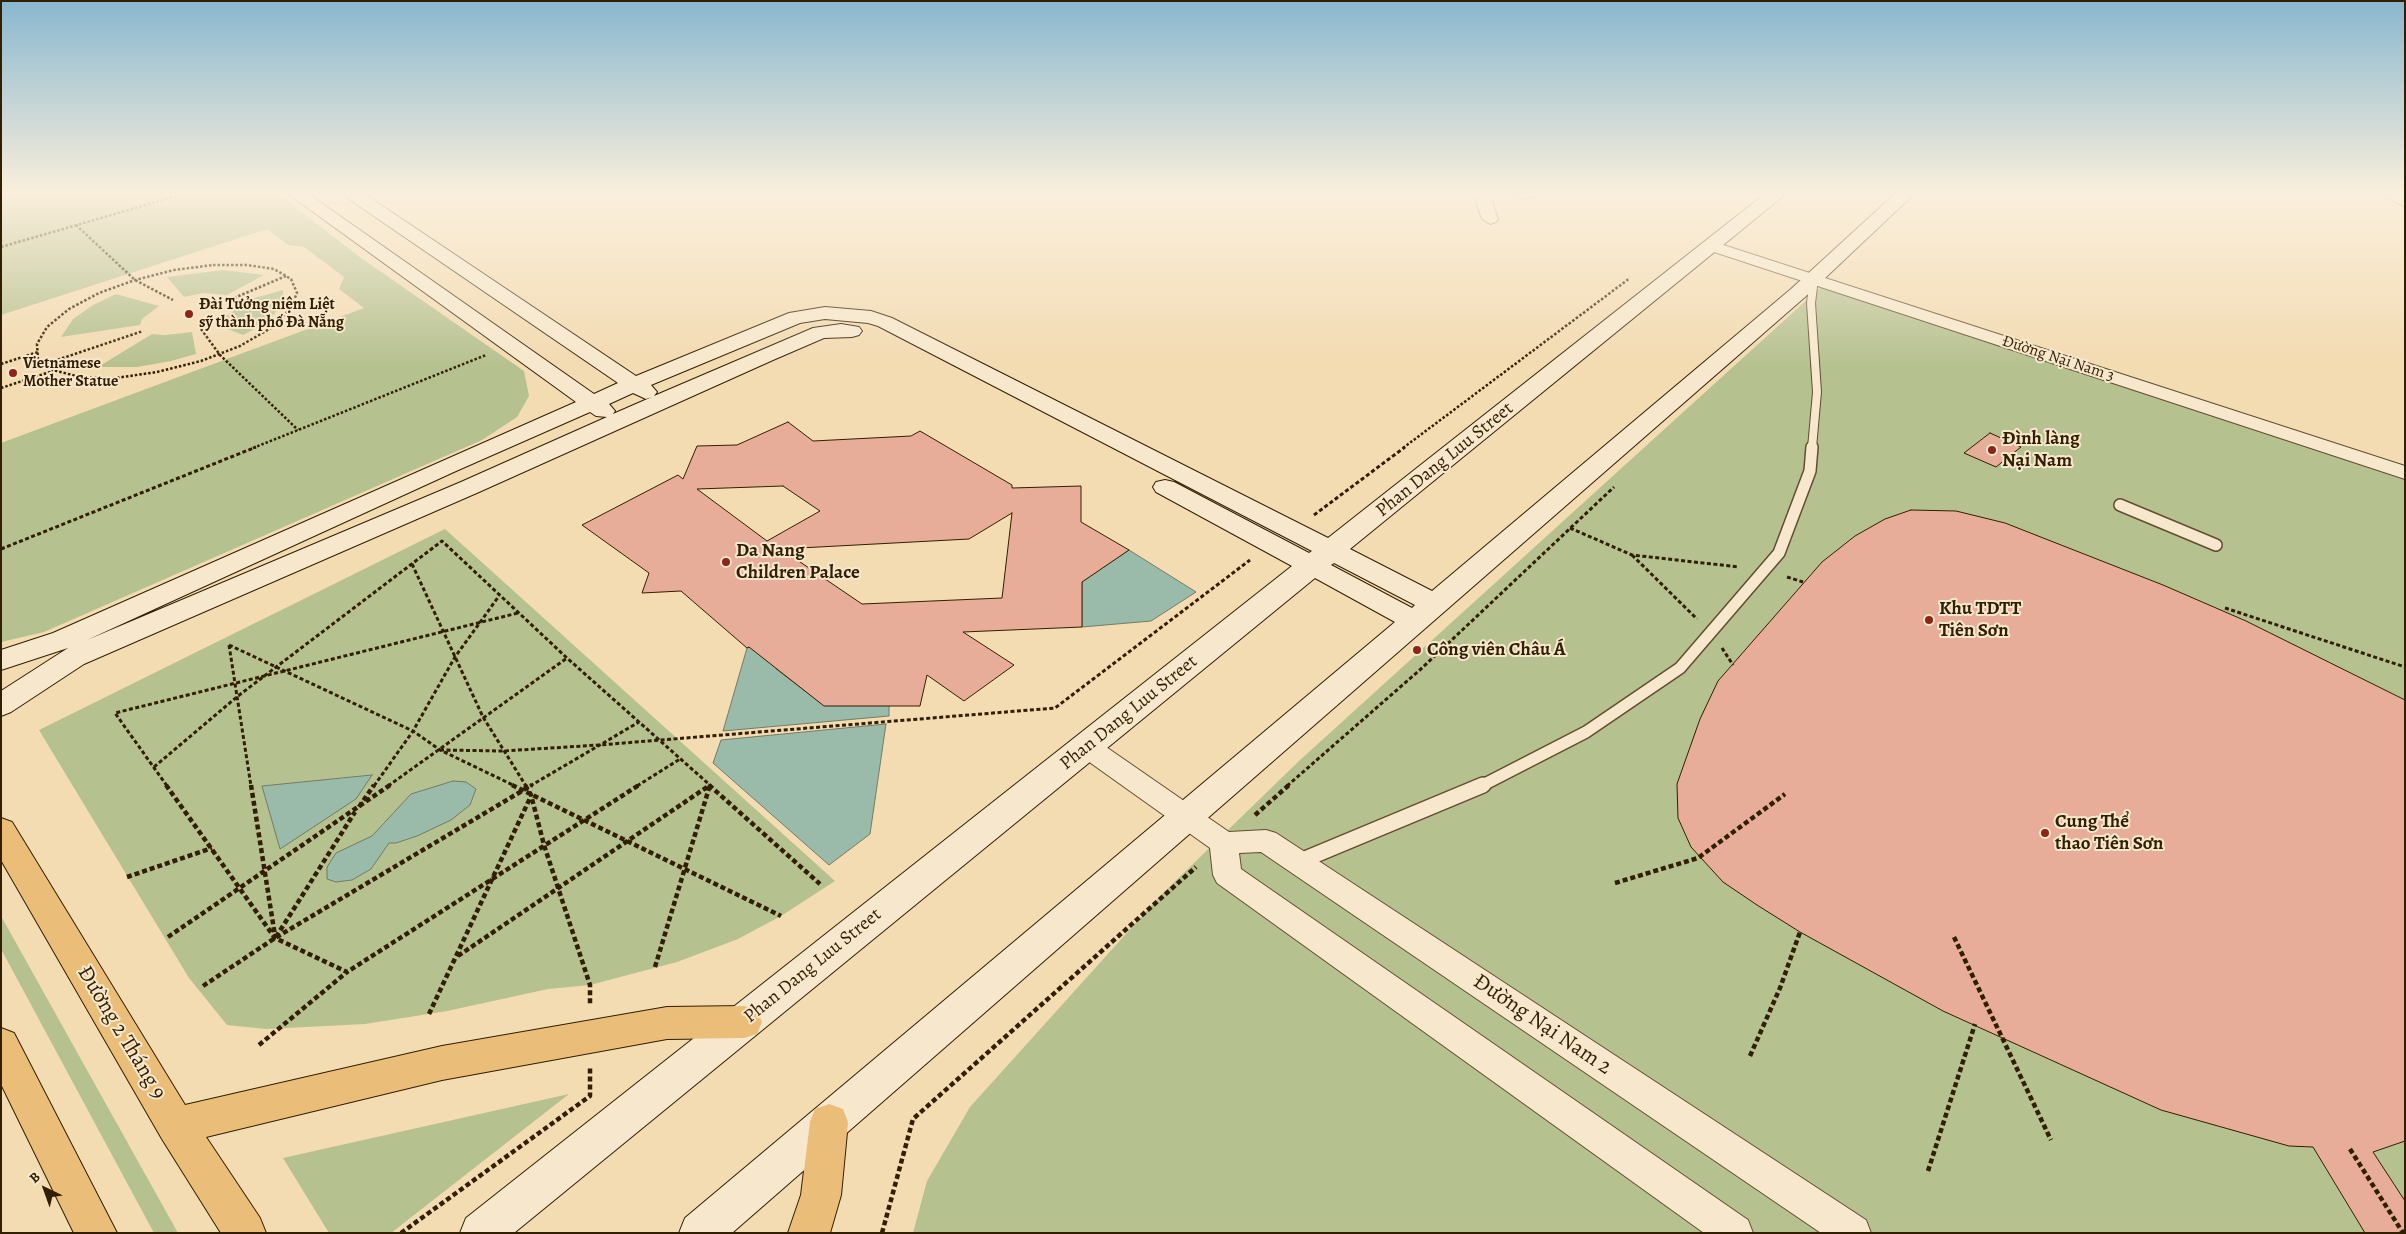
<!DOCTYPE html>
<html>
<head>
<meta charset="utf-8">
<style>
	body { margin:0 }
	#map { position:relative; width:2406px; height:1234px; overflow:hidden; background:#f3dbb2; font-family:Alegreya,serif }
	canvas { display:block }
	.frame { position:absolute; inset:0; border:2px solid #321e01; pointer-events:none }
	.north { position:absolute; left:20px; top:1164px; width:50px; height:50px; -webkit-text-stroke:4px #f7e8cd; paint-order:stroke; rotate:318deg; font-size:14px; font-weight:700; line-height:20px; text-align:center; color:#321e01 }
	.north::after { content:''; display:block; margin:auto; width:18px; height:22px; background:#321e01; clip-path:polygon(50% 0,100% 100%,50% 72%,0 100%) }
</style>
</head>
<body>
<div id="map">
<canvas width="2406" height="1234"></canvas>
<div class="frame"></div>
<div class="north">B</div>
</div>
<script>
const ctx = document.querySelector('canvas').getContext('2d');
ctx.lineJoin = 'round';
function fill(path, color) {
  ctx.fillStyle = color;
  ctx.fill(path, 'evenodd');
}
function toPath(rows) {
  const path = new Path2D();
  for (const r of rows) {
    path.moveTo(r[0], r[1]);
    for (let i = 2; i < r.length; i += 2) path.lineTo(r[i], r[i + 1]);
  }
  return path;
}
function trace(path, color, width, dash) {
  ctx.strokeStyle = color;
  ctx.lineWidth = width;
  ctx.lineCap = dash ? 'butt' : 'round';
  ctx.setLineDash(dash || []);
  ctx.stroke(path);
}
function write(font, color, halo, rows, align = 'center') {
  ctx.font = font + ' Alegreya,serif';
  ctx.lineWidth = 4;
  ctx.setLineDash([]);
  ctx.textBaseline = 'middle';
  ctx.strokeStyle = halo;
  ctx.fillStyle = color;
  for (const [text, x, y, turn = 0] of rows) {
    ctx.save();
    ctx.translate(x, y);
    ctx.rotate((+turn || 0) * Math.PI / 180);
    ctx.textAlign = isNaN(turn) ? turn : align;
    if (halo) ctx.strokeText(text, 0, 0);
    ctx.fillText(text, 0, 0);
    ctx.restore();
  }
}
const green = toPath([
	[1,193,277,193,361,258,524,371,529,396,517,417,482,440,44,632,1,642,1,443,364,308,339,289,344,277,304,247,288,245,267,229,1,315],
	[223,270,264,275,227,295,203,293,184,297,167,277],
	[1821,287,2405,479,2405,1233,913,1233,927,1181,970,1107,1161,895,1299,761],
	[283,290,283,301,275,313,258,327,243,335,215,324,235,310,237,303],
	[116,294,159,306,142,319,140,325,61,337,73,319,93,305],
	[192,332,196,354,171,361,137,367,98,367,152,334,165,335],
	[445,529,835,881,781,916,738,939,677,962,590,985,548,989,447,1011,365,1024,266,1029,227,1025,189,978,39,730],
	[1,916,178,1233,154,1233,1,949],
	[569,1094,391,1233,329,1233,283,1158]
]);
const water = toPath([
	[1129,550,1196,592,1151,621,1082,627,1082,582,1129,550],
	[794,621,776,669,822,704,848,687,889,706,889,716,723,731,747,648,794,621],
	[886,724,870,834,829,865,713,763,721,740,886,724],
	[372,775,356,799,280,849,262,786,372,775],
	[453,781,466,782,476,789,470,805,451,820,417,836,396,843,389,843,371,869,352,880,336,882,327,879,327,867,336,853,372,836,411,794,453,781]
]);
const building = toPath([
	[788,422,813,441,911,436,920,431,1012,485,1012,488,1081,486,1081,522,1129,550,1082,582,1082,627,963,632,1014,665,964,701,927,675,920,706,824,706,749,647,747,648,681,591,642,593,649,573,582,525,678,475,683,479,697,446,737,445,788,422],
	[783,486,820,511,767,541,697,489,783,486],
	[1012,513,1002,598,862,604,781,549,969,539,1012,513],
	[1990,433,2021,447,1996,467,1964,453,1990,433],
	[1911,510,1956,511,2005,523,2163,585,2246,621,2405,700,2405,1141,2373,1152,2405,1201,2405,1233,2365,1233,2313,1147,2289,1146,2161,1110,1943,1011,1800,932,1757,905,1723,882,1691,847,1678,818,1677,784,1700,719,1718,681,1822,562,1855,536,1885,519,1911,510]
]);
const pathFar2 = toPath([
	[76,225,135,280,173,300],
	[1,247,187,193],
	[213,265,247,265,274,269,291,279,297,293,290,309,271,328,240,346,201,361,157,372,116,378,80,377,53,370,38,359,37,344,47,327,69,309,99,293,135,280,174,270,213,265],
	[234,298,286,276],
	[201,329,220,355,298,430],
	[1,364,38,352],
	[45,364,143,331],
	[1,388,53,371],
	[253,448,486,355],
	[1403,448,1630,278]
]);
const pathFar1 = toPath([
	[1314,515,1405,447],
	[1570,528,1632,555,1739,567],
	[1,549,256,447],
	[1632,555,1697,619],
	[412,564,483,717,526,786],
	[1787,577,1803,582],
	[2225,608,2405,667],
	[229,645,413,731,440,750,515,786],
	[229,645,251,786],
	[1722,648,1733,665],
	[440,750,503,751,599,745,1055,708,1250,560],
	[154,767,238,696,442,541,567,658,711,786],
	[167,786,115,713,518,613],
	[374,786,413,731,455,657,499,596],
	[388,786,567,658],
	[530,786,639,722],
	[637,786,680,759],
	[708,786,710,786],
	[1287,786,1422,668,1614,487]
]);
const path = toPath([
	[166,785,275,938,347,972,639,785],
	[251,785,275,936],
	[512,785,781,916],
	[525,785,531,795,544,845,590,985,590,1006],
	[709,785,820,884],
	[359,807,374,785],
	[1255,815,1289,785],
	[127,877,212,848],
	[1615,883,1698,858,1785,794],
	[168,937,390,785],
	[276,937,355,812],
	[1954,937,2051,1140],
	[458,956,710,785],
	[655,967,710,785],
	[203,986,275,938,532,785],
	[429,1014,531,796],
	[259,1045,347,972],
	[1750,1056,1780,988,1800,932],
	[2350,1149,2403,1233],
	[1928,1171,1975,1024],
	[401,1233,590,1096,590,1068],
	[882,1233,913,1119,1196,867]
]);
const laneFar2 = toPath([
	[1812,448,1817,392,1811,303,1814,279]
]);
const laneFar1 = toPath([
	[2120,505,2216,545],
	[1481,786,1586,732,1680,668,1779,553,1810,471,1812,447]
]);
const lane = toPath([
	[1298,862,1483,785]
]);
const street = toPath([
	[1483,193,1498,193,1492,202,1498,219,1496,222,1490,224,1482,219,1476,202,1483,193],
	[1512,193,1539,193,1536,196,1525,199,1515,196,1512,193],
	[2382,193,2399,193,2405,195,2405,207,2384,196,2382,193],
	[1711,241,2405,466,2405,479,1705,249,1703,246,1705,243,1711,241],
	[1087,737,1096,740,1229,832,1266,830,1276,833,1866,1220,1871,1233,1821,1233,1261,852,1239,853,1241,869,1748,1220,1753,1233,1704,1233,1217,883,1213,875,1210,848,1078,754,1074,747,1078,740,1087,737]
]);
const secondary = toPath([
	[287,193,307,193,594,394,618,383,346,197,343,193,363,193,636,376,789,313,825,307,871,311,892,318,1328,538,1766,193,1785,193,1782,197,1350,549,1432,591,1791,289,1896,193,1915,193,1805,297,732,1233,679,1233,685,1218,1395,622,1315,578,514,1233,460,1233,466,1218,1292,566,1156,492,1153,487,1156,482,1165,480,1174,482,1309,553,1312,551,878,326,868,323,825,319,800,323,651,385,657,392,654,396,813,328,841,324,859,327,862,331,859,335,852,337,824,338,773,360,479,492,84,664,11,712,1,716,1,691,68,648,1,670,1,650,53,633,576,402,287,193],
	[633,393,646,399,652,397,613,414,615,411,609,404,633,393],
	[590,412,596,416,607,417,461,482,87,640,456,471,590,412],
	[1334,563,1415,605,1412,608,1331,565,1334,563]
]);
const primary = toPath([
	[1,818,12,822,185,1105,442,1046,667,1007,744,1006,757,1010,762,1022,757,1034,744,1038,667,1039,442,1080,206,1137,260,1218,266,1233,221,1233,162,1139,1,860,1,818],
	[1,1028,14,1033,117,1233,74,1233,1,1084,1,1028],
	[829,1104,843,1109,848,1122,841,1195,830,1233,788,1233,801,1195,810,1122,815,1109,829,1104]
]);
const markers = [
	[189,314,5,"#8f2418"],
	[13,373,5,"#8f2418"],
	[1992,450,5,"#8f2418"],
	[726,562,5,"#8f2418"],
	[1929,620,5,"#8f2418"],
	[1417,650,5,"#8f2418"],
	[2045,833,5,"#8f2418"]
];
const farPoinames = [
	["Đài Tưởng niệm Liệt",199,305],
	["sỹ thành phố Đà Nẵng",199,323],
	["Vietnamese",23,364],
	["Mother Statue",23,382]
];
const farStreetnames = [
	["Đường Nại Nam 3",2058,359,18]
];
const poiNames = [
	["Đình làng",2002,439],
	["Nại Nam",2002,461],
	["Da Nang",736,551],
	["Children Palace",736,573],
	["Khu TDTT",1939,609],
	["Tiên Sơn",1939,631],
	["Công viên Châu Á",1427,650],
	["Cung Thể",2055,822],
	["thao Tiên Sơn",2055,844]
];
const streetNames = [
	["Phan Dang Luu Street",1445,460,-39],
	["Phan Dang Luu Street",1129,713,-39],
	["Phan Dang Luu Street",813,966,-39]
];
const nearStreetnames = [
	["Đường Nại Nam 2",1542,1025,34],
	["Đường 2 Tháng 9",121,1033,59]
];
fill(green, '#b6c190');
fill(water, '#9bbbaa');
trace(water, '#717c66', 1);
fill(building, '#e8ad98');
trace(building, '#321e01', 1);
trace(laneFar2, '#624d2d', 10);
trace(laneFar1, '#624d2d', 14);
trace(lane, '#624d2d', 18);
trace(street, '#624d2d', 2);
trace(secondary, '#321e01', 2);
trace(primary, '#321e01', 2);
trace(pathFar2, '#321e01', 2.5, [2.5, 2]);
trace(pathFar1, '#321e01', 3, [4, 2.5]);
trace(path, '#321e01', 4.5, [5, 3]);
trace(laneFar2, '#f7e8cd', 8);
trace(laneFar1, '#f7e8cd', 11);
trace(lane, '#f7e8cd', 15);
fill(street, '#f7e8cd');
fill(secondary, '#f7e8cd');
fill(primary, '#eabe79');
const sky = ctx.createLinearGradient(0, 0, 0, 365);
sky.addColorStop(0, '#89b7cf');
sky.addColorStop(0.53, '#faefdc');
sky.addColorStop(1, '#faefdc00');
ctx.fillStyle = sky;
ctx.fillRect(0, 0, 2406, 365);
for (const [x, y, r, color] of markers) {
  const dot = new Path2D();
  dot.arc(x, y, r, 0, 2 * Math.PI);
  ctx.fillStyle = color;
  ctx.fill(dot);
  trace(dot, '#f7e8cd', 2);
}
write('bold 16px', '#321e01', '#f7e8cd', farPoinames, 'left');
write('16px', '#321e01', '#f7e8cd', farStreetnames);
write('bold 19px', '#321e01', '#f7e8cd', poiNames, 'left');
write('19px', '#321e01', '#f7e8cd', streetNames);
write('22px', '#321e01', '#f7e8cd', nearStreetnames);
</script>
</body>
</html>
